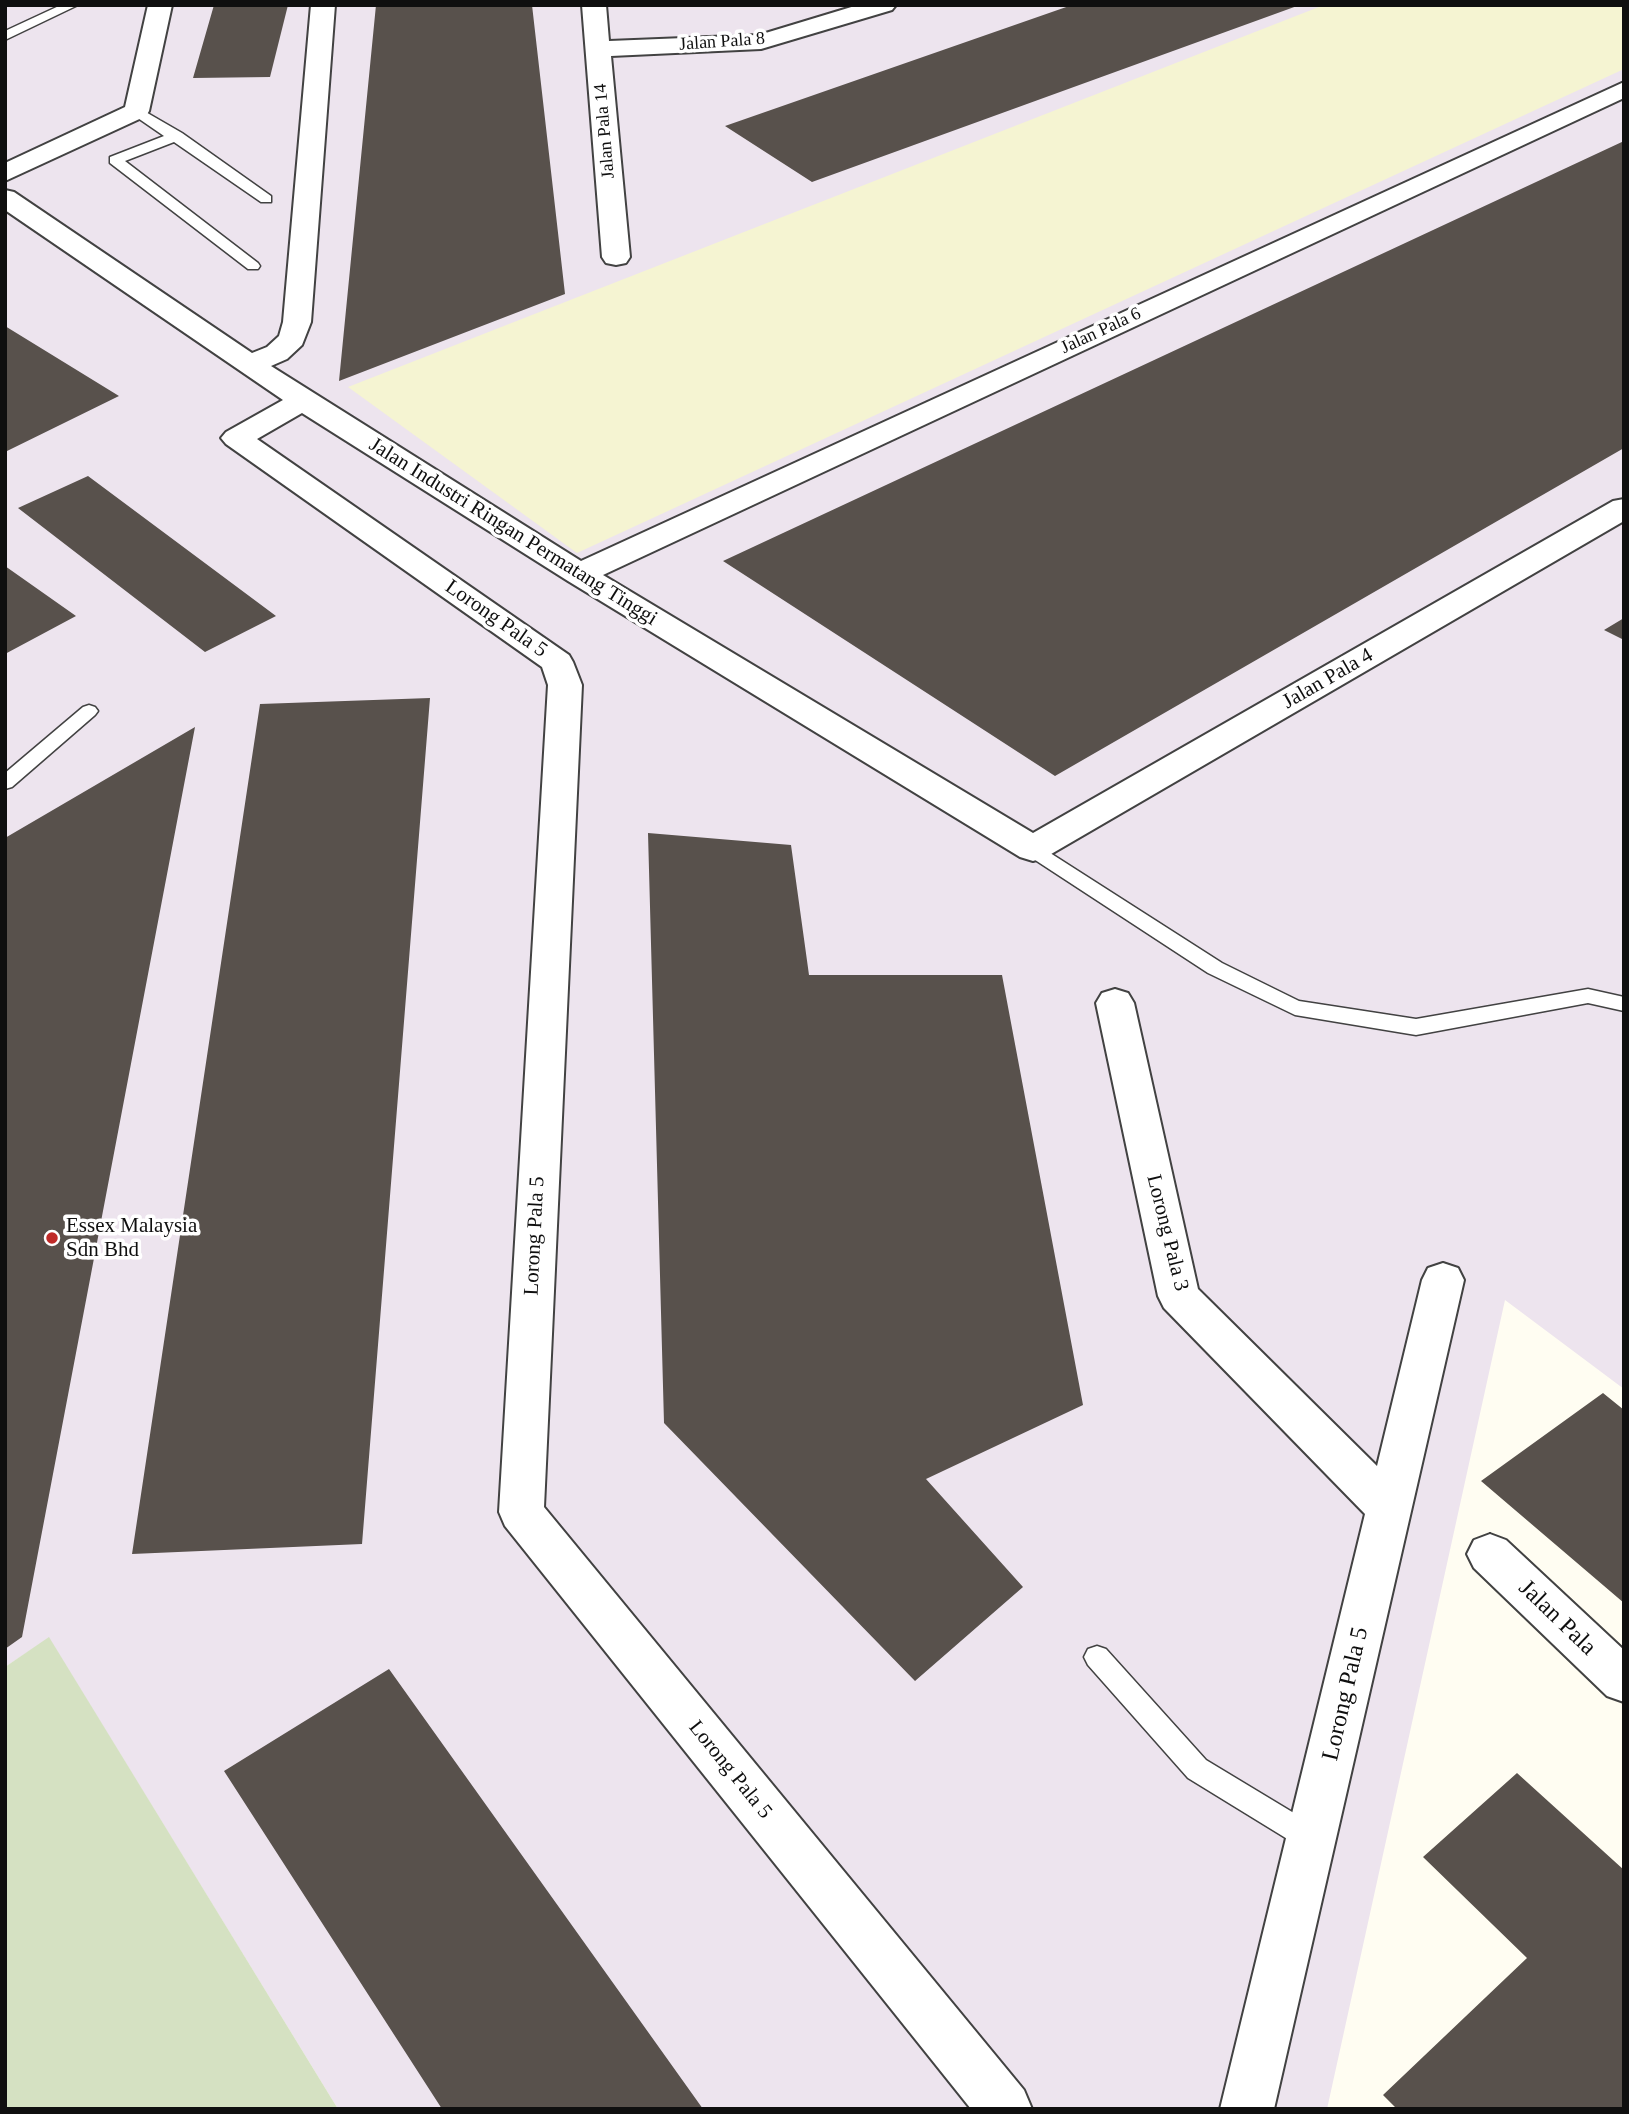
<!DOCTYPE html>
<html>
<head>
<meta charset="utf-8">
<style>
	body { margin:0 }
	#map { position:relative; width:1629px; height:2114px; overflow:hidden; background:#fffdf2; font-family:Georgia,serif }
	canvas { display:block }
	.frame { position:absolute; inset:0; border:7px solid #0f0f0f; pointer-events:none }
</style>
</head>
<body>
<div id="map">
<canvas width="1629" height="2114"></canvas>
<div class="frame"></div>
</div>
<script>
const ctx = document.querySelector('canvas').getContext('2d');
ctx.lineJoin = 'round';
function fill(path, color) {
  ctx.fillStyle = color;
  ctx.fill(path, 'evenodd');
}
function toPath(rows) {
  const path = new Path2D();
  for (const r of rows) {
    path.moveTo(r[0], r[1]);
    for (let i = 2; i < r.length; i += 2) path.lineTo(r[i], r[i + 1]);
  }
  return path;
}
function trace(path, color, width, dash) {
  ctx.strokeStyle = color;
  ctx.lineWidth = width;
  ctx.lineCap = dash ? 'butt' : 'round';
  ctx.setLineDash(dash || []);
  ctx.stroke(path);
}
function write(font, color, halo, rows, align = 'center') {
  ctx.font = font + ' Georgia,serif';
  ctx.lineWidth = 7;
  ctx.setLineDash([]);
  ctx.textBaseline = 'middle';
  ctx.strokeStyle = halo;
  ctx.fillStyle = color;
  for (const [text, x, y, turn = 0] of rows) {
    ctx.save();
    ctx.translate(x, y);
    ctx.rotate((+turn || 0) * Math.PI / 180);
    ctx.textAlign = isNaN(turn) ? turn : align;
    if (halo) ctx.strokeText(text, 0, 0);
    ctx.fillText(text, 0, 0);
    ctx.restore();
  }
}
const industrial = toPath([
	[5,5,1624,5,1624,1389,1505,1300,1327,2109,338,2109,49,1638,5,1667]
]);
const farmland = toPath([
	[1324,5,1624,5,1624,69,577,553,348,387]
]);
const cemetery = toPath([
	[49,1637,338,2109,5,2109,5,1667]
]);
const building = toPath([
	[214,5,288,5,270,77,193,78],
	[376,5,532,5,565,294,339,381],
	[1072,5,1297,6,812,182,725,126],
	[1624,141,1624,448,1055,776,723,561],
	[5,326,119,396,5,452],
	[88,476,276,616,205,652,18,508],
	[5,566,76,616,5,654],
	[1624,618,1624,640,1604,630],
	[430,698,362,1544,132,1554,260,704],
	[195,727,22,1637,5,1649,5,838],
	[648,833,791,845,809,975,1002,975,1083,1405,926,1479,1023,1587,915,1681,664,1423],
	[1603,1393,1624,1410,1624,1603,1481,1481],
	[389,1669,703,2109,442,2109,224,1771],
	[1517,1773,1624,1870,1624,2109,1397,2109,1383,2095,1527,1958,1423,1857]
]);
const lane = toPath([
	[61,5,78,5,5,40,5,31,61,5],
	[137,107,182,133,271,196,271,202,261,202,174,142,125,161,258,263,260,266,258,269,248,269,110,163,110,157,164,136,132,114,130,111,137,107],
	[89,705,95,707,98,711,95,715,12,787,5,789,5,773,83,707,89,705],
	[1033,842,1222,963,1299,1001,1416,1019,1588,989,1624,997,1624,1011,1588,1003,1416,1035,1295,1015,1208,973,1026,854,1023,849,1026,844,1033,842],
	[1097,1646,1106,1649,1206,1760,1322,1830,1326,1839,1322,1848,1312,1852,1302,1848,1188,1778,1088,1665,1084,1657,1088,1649,1097,1646]
]);
const street = toPath([
	[148,5,172,5,149,111,146,116,5,181,5,163,125,107,148,5],
	[311,5,335,5,311,322,302,345,287,359,271,366,581,561,1624,82,1624,98,603,575,1033,833,1613,501,1624,499,1624,521,1046,857,1033,861,1020,857,568,581,302,413,257,439,569,655,573,662,582,685,544,1507,1024,2090,1032,2109,971,2109,505,1526,499,1512,548,685,542,667,226,444,221,438,226,432,283,400,5,210,5,190,14,192,252,353,267,347,279,336,283,322,311,5],
	[582,5,606,5,609,41,759,35,858,5,896,5,892,10,761,49,611,56,630,257,626,263,616,265,606,263,602,257,582,5],
	[1115,989,1128,993,1134,1003,1198,1289,1377,1466,1422,1280,1428,1268,1443,1263,1458,1268,1464,1280,1274,2109,1220,2109,1365,1514,1164,1308,1158,1296,1096,1003,1102,993,1115,989],
	[1490,1534,1506,1540,1624,1650,1624,1702,1607,1696,1474,1568,1467,1554,1474,1540,1490,1534]
]);
const markers = [
	[52,1238,7,"#bf2a28"]
];
const farStreetnames = [
	["Jalan Pala 8",722,42,-4],
	["Jalan Pala 14",605,131,-95],
	["Jalan Pala 6",1101,331,-25]
];
const streetNames = [
	["Jalan Industri Ringan Permatang Tinggi",513,532,32],
	["Lorong Pala 5",496,619,35],
	["Jalan Pala 4",1328,679,-30],
	["Lorong Pala 3",1167,1233,76],
	["Lorong Pala 5",535,1236,-87],
	["Lorong Pala 5",730,1770,51]
];
const poiNames = [
	["Essex Malaysia",66,1226],
	["Sdn Bhd",66,1250]
];
const nearStreetnames = [
	["Jalan Pala",1557,1618,44],
	["Lorong Pala 5",1346,1694,-77]
];
fill(industrial, '#ede4ee');
fill(farmland, '#f5f4d2');
fill(cemetery, '#d5e1c2');
fill(building, '#58514c');
trace(lane, '#424242', 3);
trace(street, '#424242', 4);
fill(lane, '#fff');
fill(street, '#fff');
for (const [x, y, r, color] of markers) {
  const dot = new Path2D();
  dot.arc(x, y, r, 0, 2 * Math.PI);
  ctx.fillStyle = color;
  ctx.fill(dot);
  trace(dot, '#fff', 2.5);
}
write('18px', '#0f0f0f', '#fff', farStreetnames);
write('21px', '#0f0f0f', '#fff', streetNames);
write('21px', '#0f0f0f', '#fff', poiNames, 'left');
write('24px', '#0f0f0f', '#fff', nearStreetnames);
</script>
</body>
</html>
